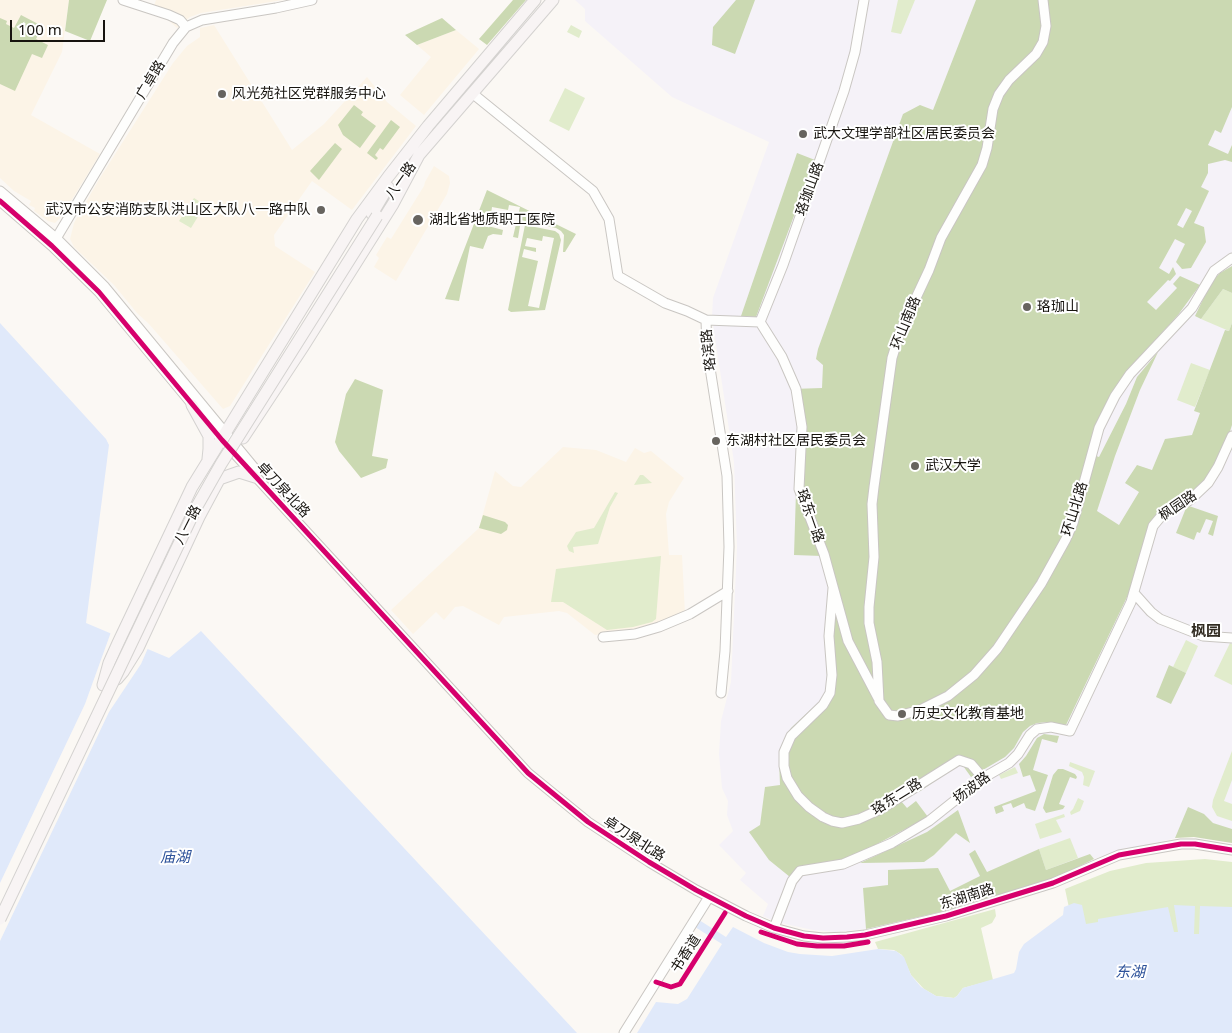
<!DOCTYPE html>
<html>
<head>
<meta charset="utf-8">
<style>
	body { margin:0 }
	#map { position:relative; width:1232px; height:1033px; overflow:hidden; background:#fbf8f4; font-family:"Noto Sans",sans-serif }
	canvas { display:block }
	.scale { position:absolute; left:10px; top:20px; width:95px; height:22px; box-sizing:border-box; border:2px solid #17140f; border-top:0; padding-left:6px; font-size:15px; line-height:18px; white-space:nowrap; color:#17140f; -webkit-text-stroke:4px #fff; paint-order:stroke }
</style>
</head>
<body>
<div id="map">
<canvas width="1232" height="1033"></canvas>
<div class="scale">100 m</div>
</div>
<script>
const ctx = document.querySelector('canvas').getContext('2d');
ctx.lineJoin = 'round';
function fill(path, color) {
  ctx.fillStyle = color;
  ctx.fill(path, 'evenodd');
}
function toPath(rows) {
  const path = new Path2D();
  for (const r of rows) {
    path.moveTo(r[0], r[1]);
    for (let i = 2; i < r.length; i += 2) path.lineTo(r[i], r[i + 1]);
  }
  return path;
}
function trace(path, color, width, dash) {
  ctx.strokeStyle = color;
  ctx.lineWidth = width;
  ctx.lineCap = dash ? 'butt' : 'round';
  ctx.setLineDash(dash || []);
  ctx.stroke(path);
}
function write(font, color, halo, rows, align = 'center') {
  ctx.font = font + ' "Noto Sans","Noto Sans SC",sans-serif';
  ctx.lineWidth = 4;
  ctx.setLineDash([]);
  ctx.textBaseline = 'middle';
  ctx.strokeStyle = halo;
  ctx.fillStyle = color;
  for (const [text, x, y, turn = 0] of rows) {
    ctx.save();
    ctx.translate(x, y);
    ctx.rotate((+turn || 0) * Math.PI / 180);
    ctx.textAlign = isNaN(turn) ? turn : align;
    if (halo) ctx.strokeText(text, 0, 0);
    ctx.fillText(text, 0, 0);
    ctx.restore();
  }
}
const built = toPath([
	[0,0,69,0,62,52,31,115,100,154,62,216,55,223,48,221,34,211,35,208,29,205,31,201,14,191,0,178],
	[156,0,283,0,201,13,190,17,177,28,167,19,152,11],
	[214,25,292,150,324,124,367,77,387,102,416,126,352,210,312,181,274,235,275,246,315,272,230,406,223,409,149,324,137,313,114,285,74,247,70,239,74,223,98,181,173,63,187,46,200,37,200,28],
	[456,30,479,49,424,115,400,95,431,57,417,45],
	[434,166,449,176,450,183,447,194,396,281,374,267,379,258,376,255,387,237,391,239,424,186,425,182],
	[563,447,596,450,626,462,635,448,644,453,651,451,684,478,669,502,666,514,669,555,682,555,685,614,641,630,595,635,567,613,559,611,504,617,499,625,463,606,455,607,444,620,436,612,413,634,391,610,479,528,495,471,513,486,521,487]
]);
const education = toPath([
	[575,0,1232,0,1232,843,1194,837,1181,837,1114,852,1094,859,1060,876,945,911,866,929,835,932,813,930,776,922,763,916,768,904,740,880,746,873,719,845,733,831,727,815,728,801,722,788,719,754,721,721,731,682,737,547,734,462,712,318,713,298,769,142,672,97,585,21,585,9]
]);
const green = toPath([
	[898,0,915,0,901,34,891,32],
	[571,25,582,31,579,38,567,32],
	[565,88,585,98,569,131,549,121],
	[194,198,205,205,191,228,179,221],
	[1223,289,1232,293,1232,323,1229,331,1201,319],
	[1191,363,1210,370,1195,407,1177,400],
	[640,475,643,475,652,483,634,485],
	[615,492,618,493,610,507,598,544,573,547,574,553,569,551,567,546,576,532,594,528],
	[661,556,656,619,652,622,633,627,607,630,563,602,551,602,556,569],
	[1186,640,1198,646,1186,673,1173,667],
	[1230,643,1232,644,1232,685,1214,676],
	[1232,751,1232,780,1224,801,1232,804,1232,821,1217,816,1212,807,1213,800],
	[1070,762,1095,771,1089,787,1083,785,1084,777,1082,772,1069,766],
	[1015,767,1018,773,1001,779,999,775],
	[1078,798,1084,801,1080,811,1071,815,1070,812,1073,809],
	[1064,814,1065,817,1056,820,1062,832,1040,839,1035,824],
	[1070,838,1078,858,1046,870,1039,849],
	[1205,859,1232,862,1232,976,1083,973,1065,889,1110,871,1146,863],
	[995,909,996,916,992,923,981,928,993,980,963,988,957,996,954,998,936,996,924,989,911,975,902,955,894,950,878,949,875,942]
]);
const forest = toPath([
	[69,0,107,0,90,41,65,31],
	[513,0,526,0,487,45,479,39],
	[736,0,755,0,735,54,712,45,713,27],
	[976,0,1232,0,1232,107,1221,133,1215,130,1208,145,1228,154,1232,145,1232,162,1225,160,1208,164,1208,173,1201,187,1209,191,1194,223,1204,227,1206,242,1191,268,1182,269,1176,262,1185,244,1175,239,1159,268,1169,274,1173,267,1176,274,1170,281,1168,280,1147,302,1156,310,1177,288,1173,284,1180,276,1200,285,1178,315,1127,371,1116,386,1102,413,1088,453,1099,457,1126,404,1137,377,1158,352,1140,390,1115,456,1097,511,1119,525,1139,492,1125,483,1137,465,1152,470,1165,439,1192,435,1200,413,1194,411,1225,330,1229,331,1232,323,1232,425,1223,453,1216,466,1195,493,1166,509,1143,547,1128,595,1066,725,1049,722,1037,723,1030,726,1023,732,1014,748,1005,757,971,777,961,763,919,792,917,789,901,801,907,808,916,801,928,817,860,853,830,865,801,868,790,877,769,860,749,832,760,825,765,787,780,785,779,759,783,742,791,728,822,699,826,692,827,677,825,638,829,588,822,556,794,555,798,428,792,389,822,388,823,365,816,359,818,349,903,114,920,105,933,110],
	[1186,208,1192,211,1183,228,1177,225],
	[21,15,42,26,36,39,48,45,42,58,32,54,15,91,0,84,0,18,7,21,6,24,14,28],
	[442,18,456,30,417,45,405,35],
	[354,105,363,112,361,115,376,126,360,148,343,135,338,125],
	[391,120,400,127,383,150,380,148,375,155,378,158,376,160,367,153],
	[335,143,342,149,319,180,310,171],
	[797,153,815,160,756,317,741,316],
	[487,190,576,234,565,252,563,252,564,235,561,231,556,228,521,220,518,238,513,237,520,207,509,205,508,210,492,207,491,215,502,217,501,220,490,218,488,226,503,230,502,235,493,234,488,236,483,249,470,246,459,301,445,299],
	[525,225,555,231,559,234,561,240,545,310,511,312,508,310],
	[543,236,554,238,539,308,528,306,538,261,522,257,524,249,536,252,536,248,525,246,527,238,542,241],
	[1232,266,1232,293,1223,289,1201,319,1195,316,1212,281,1220,273],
	[355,379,383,390,372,456,388,459,386,468,361,478,339,451,335,442,346,394],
	[1189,506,1218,516,1213,536,1208,534,1213,521,1206,519,1200,533,1197,532,1194,540,1176,533,1186,508],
	[483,515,505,522,508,525,507,530,501,534,479,528],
	[1169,665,1186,673,1171,704,1156,697],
	[1044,734,1059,736,1057,743,1042,739,1033,770,1048,775,1035,811,1026,808,1024,803,1013,808,1011,803,1002,806,1004,811,996,814,994,807,1036,791,1030,775,1023,777,1019,764,1026,756,1037,738],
	[1058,769,1063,769,1075,774,1077,777,1076,779,1070,777,1059,804,1065,806,1063,809,1046,813,1043,808,1053,775],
	[1188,807,1204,814,1213,823,1232,829,1232,843,1194,837,1175,838],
	[958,810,970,843,956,833,934,855,924,862,860,863,927,832],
	[1039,849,1046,870,1090,854,1094,859,1060,876,1007,893,945,911,866,929,863,888,888,885,888,870,938,868,950,891,980,876,969,854,975,850,987,872]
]);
const water = toPath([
	[0,323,106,439,109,445,86,623,169,658,201,631,577,1033,0,1033],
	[1074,903,1082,905,1086,924,1098,922,1098,919,1168,907,1174,932,1178,932,1174,905,1195,906,1194,934,1199,934,1200,906,1232,907,1232,1033,637,1033,656,1002,678,1004,687,999,722,944,695,927,699,920,726,937,733,927,764,943,788,952,800,954,832,956,878,949,896,951,904,957,911,975,921,987,936,996,954,998,957,996,963,988,1014,973,1016,969,1019,952,1024,944,1063,915,1064,907]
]);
const pier = toPath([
	[111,632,148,648,141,664,109,712,0,941,0,883,85,704]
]);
const minor = toPath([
	[123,0,169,15,180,20,186,27],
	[1043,0,1046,26,1043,42,1036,54,1009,80,999,94,993,109,987,148,982,165,941,238,929,270,900,332,892,358,874,487,872,504,874,557,869,607,869,623,877,662,879,701,889,715,898,716,920,710,948,696,974,675,997,649,1041,584,1066,539,1073,523,1099,428,1115,396,1130,374,1192,308,1214,271,1232,258],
	[472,93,593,191,609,219,618,276,665,303,687,311,706,320,707,349,727,476,729,547,725,651,721,693],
	[0,191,57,239,105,287,256,470],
	[0,201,52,246,99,292,222,440,528,773,588,822,649,862,696,890,746,916,774,928,804,936,823,938,847,937,865,935,946,916,1053,883,1119,855,1181,844,1195,844,1232,850],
	[54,242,173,43,186,27,202,20,276,8,312,0],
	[706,320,760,322],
	[760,322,782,357,796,389,802,427,799,489,824,554,848,641,878,698],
	[760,322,783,265,844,91,855,52,864,0],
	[833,588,829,636,832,675,830,693,823,705,791,736,784,752,784,766,787,778,798,796,809,807,823,817,832,821,842,823,859,819,881,809,959,760,971,764,983,778],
	[1134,593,1151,612,1160,619,1203,636,1232,638],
	[603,637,635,634,659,627,690,614,728,591],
	[774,928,792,881,800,871,843,864,892,843,929,821,983,778,1009,763,1018,754,1030,735,1037,729,1051,727,1070,731,1131,602,1153,526,1163,514,1190,500,1208,483,1218,467,1232,436],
	[624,1033,709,897]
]);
const major = toPath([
	[372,214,388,187],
	[192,405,209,436,209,449,208,459],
	[243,438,303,347,393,204,419,155,553,0],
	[219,479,239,472,255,477],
	[117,679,123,672,138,648,199,517,221,476],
	[103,685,109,663,118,643,192,487,357,219,388,177,428,126,535,0]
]);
const majorBridge = toPath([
	[0,919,196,508,221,464,377,216]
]);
const cycleway = toPath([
	[0,201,52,246,99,292,222,440,528,773,588,822,649,862,696,890,746,916,774,928,804,936,823,938,847,937,865,935,946,916,1053,883,1119,855,1181,844,1195,844,1232,850],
	[761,932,797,944,817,946,844,946,868,942],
	[656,982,671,987,680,984,725,913]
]);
const markers = [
	[222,94,5,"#67645f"],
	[803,134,5,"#67645f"],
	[321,210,5,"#67645f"],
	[418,220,6,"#67645f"],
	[1027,307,5,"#67645f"],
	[716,441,5,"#67645f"],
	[915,466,5,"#67645f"],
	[902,714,5,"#67645f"]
];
const streetNames = [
	["广卓路",151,80,-59],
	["八一路",401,181,-55],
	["珞珈山路",810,189,-70],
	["环山南路",906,323,-68],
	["珞滨路",709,350,-96],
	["卓刀泉北路",283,490,47],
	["枫园路",1178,506,-34],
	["环山北路",1075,509,-73],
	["珞东一路",810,516,71],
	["八一路",188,525,-63],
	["扬波路",972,788,-37],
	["珞东二路",897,797,-32],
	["卓刀泉北路",634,839,33],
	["东湖南路",967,897,-17],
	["书香道",686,954,-57]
];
const poiNames = [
	["风光苑社区党群服务中心",232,94],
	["武大文理学部社区居民委员会",813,134],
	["武汉市公安消防支队洪山区大队八一路中队",311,210,"right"],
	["湖北省地质职工医院",429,220],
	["珞珈山",1037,307],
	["东湖村社区居民委员会",726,441],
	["武汉大学",925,466],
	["历史文化教育基地",912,714]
];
const neighbourhoodNames = [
	["枫园",1206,632]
];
const waterNames = [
	["庙湖",175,858],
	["东湖",1130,973]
];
fill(built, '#fcf4e7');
fill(education, '#f5f2f8');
fill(green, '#e1eccc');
fill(forest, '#cbd9b2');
fill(water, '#e0e9fa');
fill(pier, '#fbf8f4');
trace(minor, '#c9c6c2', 11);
trace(major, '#d4d2d0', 13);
trace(minor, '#fefefd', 9);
trace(major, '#f8f4f4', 11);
trace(majorBridge, '#d4d2d0', 13, []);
trace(majorBridge, '#f8f4f4', 11);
trace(cycleway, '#d6006c', 5);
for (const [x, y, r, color] of markers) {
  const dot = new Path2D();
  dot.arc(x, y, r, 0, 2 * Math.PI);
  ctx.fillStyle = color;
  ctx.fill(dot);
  trace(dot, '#fff', 2);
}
write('14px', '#17140f', '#fff', streetNames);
write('14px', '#17140f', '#fff', poiNames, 'left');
write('bold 15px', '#312b21', '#fff', neighbourhoodNames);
write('italic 15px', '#2d529a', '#fff', waterNames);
</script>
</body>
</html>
